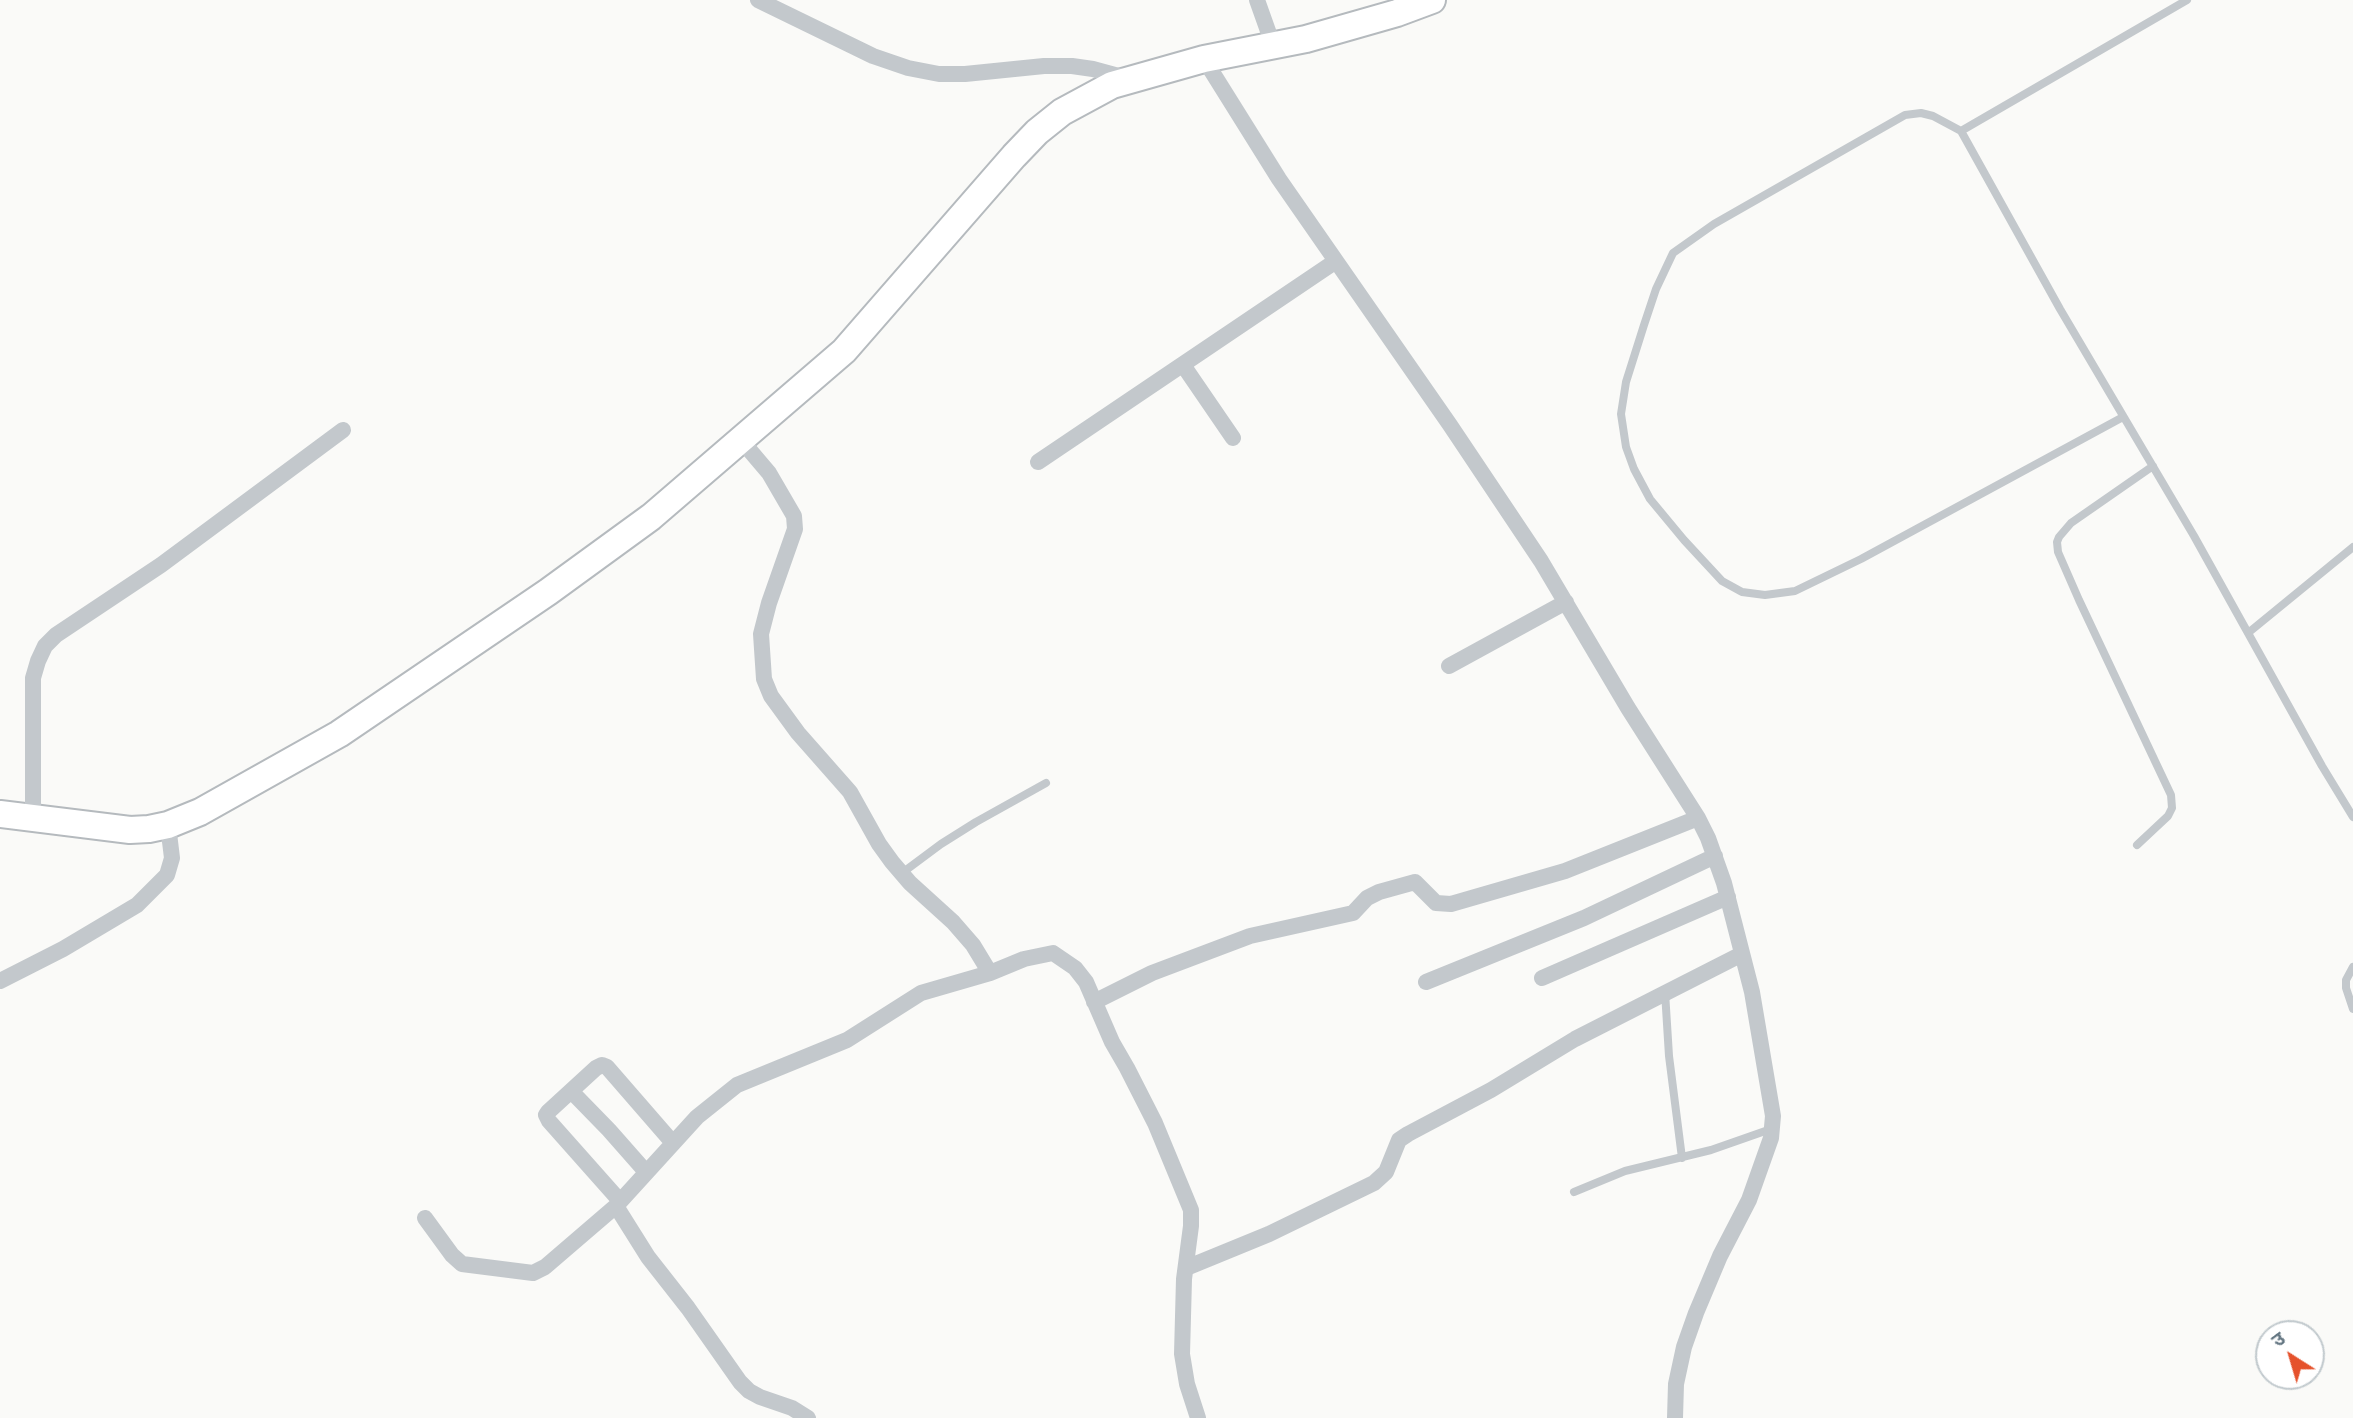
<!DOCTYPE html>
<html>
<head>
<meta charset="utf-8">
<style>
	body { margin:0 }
	#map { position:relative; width:2353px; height:1418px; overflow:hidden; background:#fafaf8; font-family:"Fira Sans","Noto Sans Devanagari",sans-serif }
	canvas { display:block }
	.north { position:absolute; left:2255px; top:1320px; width:70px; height:70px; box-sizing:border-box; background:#fff; border:2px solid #c1c9cd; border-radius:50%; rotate:323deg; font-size:19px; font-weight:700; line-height:28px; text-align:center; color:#657783 }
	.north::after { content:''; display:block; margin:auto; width:24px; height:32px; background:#e5522c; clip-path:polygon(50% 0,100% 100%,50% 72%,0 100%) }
</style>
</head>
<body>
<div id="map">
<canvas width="2353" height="1418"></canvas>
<div class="north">उ</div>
</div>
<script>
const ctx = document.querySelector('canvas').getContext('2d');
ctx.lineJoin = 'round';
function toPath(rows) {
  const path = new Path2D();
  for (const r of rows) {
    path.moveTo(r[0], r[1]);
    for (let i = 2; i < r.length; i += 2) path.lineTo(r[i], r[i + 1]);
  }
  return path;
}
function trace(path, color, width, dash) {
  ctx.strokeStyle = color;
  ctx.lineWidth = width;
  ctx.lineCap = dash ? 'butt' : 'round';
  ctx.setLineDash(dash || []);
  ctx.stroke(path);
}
const lane = toPath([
	[2187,0,1961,131,2060,309,2194,536,2322,766,2353,817],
	[1961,131,1933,116,1921,113,1905,115,1714,224,1673,253,1656,289,1644,325,1626,382,1621,414,1626,447,1634,469,1650,499,1684,540,1722,581,1742,592,1765,595,1795,591,1861,559,2123,417],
	[2248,633,2353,547],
	[2137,845,2168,816,2172,808,2171,795,2079,600,2058,552,2057,542,2059,537,2071,523,2153,466],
	[902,873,941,844,976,822,1046,783],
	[2353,967,2346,980,2346,988,2353,1009],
	[1665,992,1669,1056,1682,1158],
	[1574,1192,1625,1171,1711,1150,1771,1129]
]);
const street = toPath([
	[758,0,873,56,908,68,939,74,965,74,1044,66,1072,66,1093,69,1126,78],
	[1257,0,1273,45],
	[1204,59,1279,179,1450,425,1541,561,1628,708,1698,818,1708,838,1724,883,1752,992,1773,1116,1771,1138,1749,1200,1720,1256,1696,1313,1684,1347,1676,1384,1675,1418],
	[1183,365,1233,438],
	[741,440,769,473,794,516,795,529,769,603,761,634,764,679,771,696,798,733,850,792,879,844,892,862,910,883,953,922,973,945,990,973,1024,959,1053,953,1075,968,1086,982,1112,1042,1127,1068,1155,1123,1191,1210,1191,1226,1184,1279,1182,1354,1187,1384,1198,1418],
	[1038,462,1336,261],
	[1449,666,1566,602],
	[33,818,33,678,38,661,45,646,56,635,161,565,343,430],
	[1542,978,1728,897],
	[0,981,63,949,137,905,167,875,172,858,168,825],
	[1426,982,1584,918,1715,856],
	[1094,1002,1152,973,1250,936,1353,913,1367,898,1379,892,1415,882,1436,903,1451,904,1565,871,1698,818],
	[571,1091,609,1130,646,1172],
	[620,1201,549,1121,546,1115,548,1112,596,1068,602,1065,607,1067,673,1143],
	[425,1218,452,1255,462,1264,533,1273,545,1267,616,1206],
	[1186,1268,1269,1234,1374,1183,1386,1172,1399,1140,1408,1134,1491,1090,1575,1039,1742,954],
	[808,1418,792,1408,760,1397,749,1391,740,1382,688,1308,648,1257,616,1206,697,1117,737,1085,847,1040,921,993,990,973]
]);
const primary = toPath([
	[0,814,130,830,149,829,168,825,200,812,339,734,548,592,651,517,844,351,1014,156,1037,132,1062,112,1112,85,1204,59,1306,39,1397,13,1432,0]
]);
trace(primary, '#b5babe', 30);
trace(lane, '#c3c8cc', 8);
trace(street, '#c3c8cc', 16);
trace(primary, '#fff', 26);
</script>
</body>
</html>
